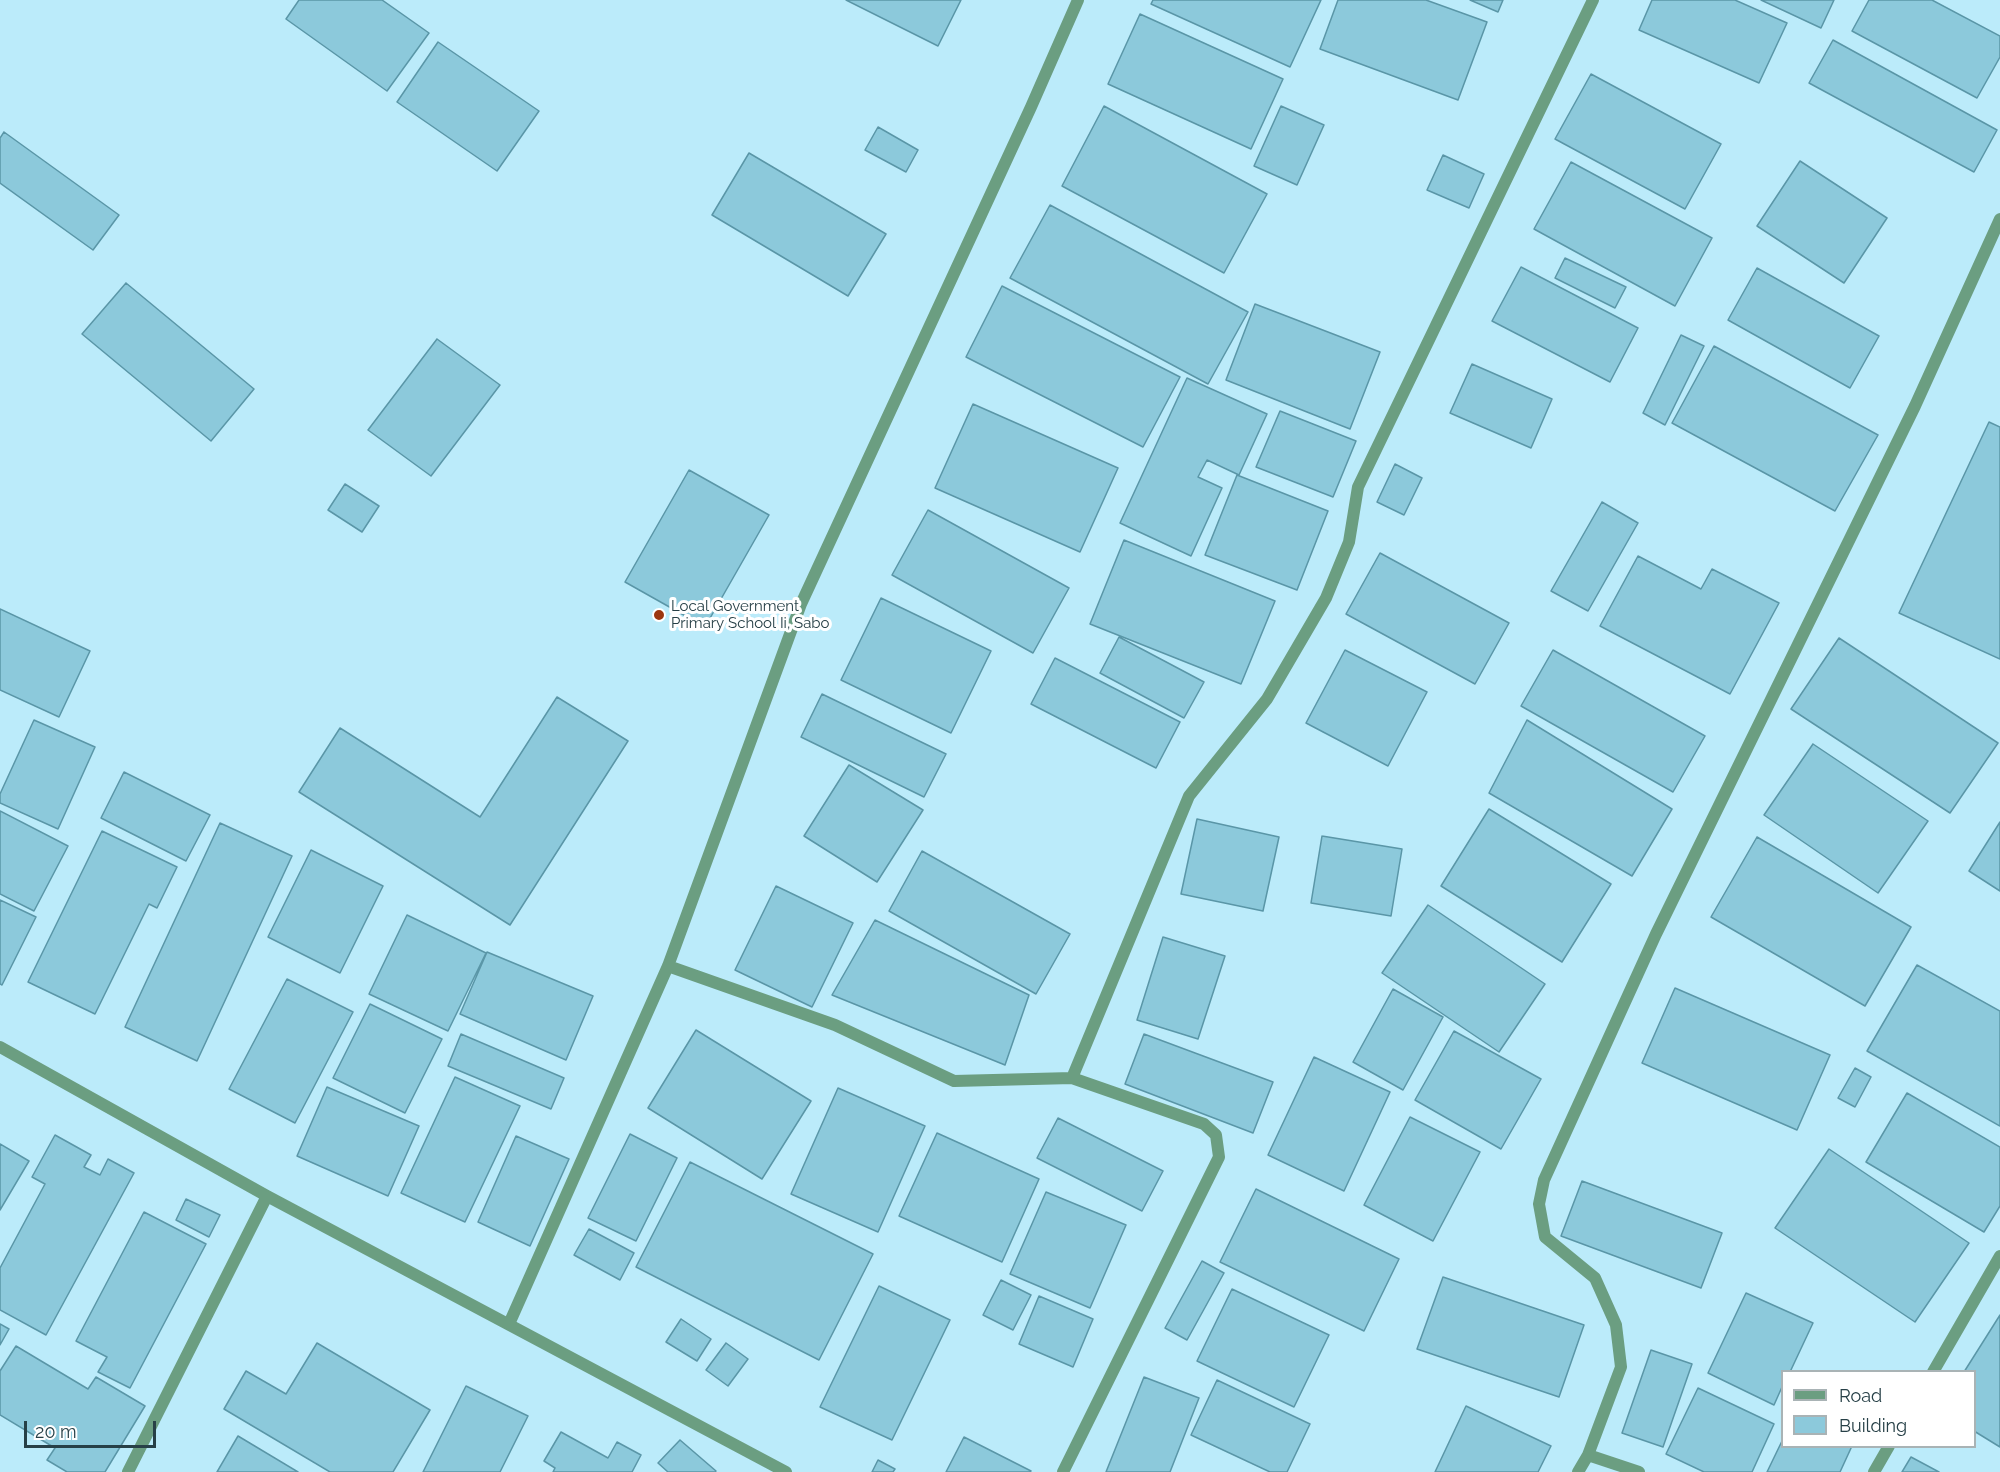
<!DOCTYPE html>
<html>
<head>
<meta charset="utf-8">
<style>
	body { margin:0 }
	#map { position:relative; width:2000px; height:1472px; overflow:hidden; background:#bbebfa; font-family:Raleway,sans-serif }
	canvas { display:block }
	.legend { position:absolute; left:1781px; top:1370px; width:195px; height:78px; box-sizing:border-box; background:#fff; border:2px solid #a9b3b5; margin:0; padding:8px 10px; list-style:none; font-size:18px; color:#274047 }
	.legend li { display:flex; align-items:center; gap:12px; height:30px }
	.legend b { width:30px; border:2px solid #a9b3b5 }
	.scale { position:absolute; left:24px; top:1421px; width:132px; height:27px; box-sizing:border-box; border:3px solid #274047; border-top:0; padding-left:8px; font-size:18px; line-height:21px; white-space:nowrap; color:#274047; -webkit-text-stroke:4px #fff; paint-order:stroke }
</style>
</head>
<body>
<div id="map">
<canvas width="2000" height="1472"></canvas>
<ul class="legend">
<li><b style="height:8px;background:#6b9e81"></b>Road</li>
<li><b style="height:16px;background:#8cc9db"></b>Building</li>
</ul>
<div class="scale">20 m</div>
</div>
<script>
const ctx = document.querySelector('canvas').getContext('2d');
ctx.lineJoin = 'round';
function fill(path, color) {
  ctx.fillStyle = color;
  ctx.fill(path, 'evenodd');
}
function toPath(rows) {
  const path = new Path2D();
  for (const r of rows) {
    path.moveTo(r[0], r[1]);
    for (let i = 2; i < r.length; i += 2) path.lineTo(r[i], r[i + 1]);
  }
  return path;
}
function trace(path, color, width, dash) {
  ctx.strokeStyle = color;
  ctx.lineWidth = width;
  ctx.lineCap = dash ? 'butt' : 'round';
  ctx.setLineDash(dash || []);
  ctx.stroke(path);
}
function write(font, color, halo, rows, align = 'center') {
  ctx.font = font + ' Raleway,sans-serif';
  ctx.lineWidth = 6;
  ctx.setLineDash([]);
  ctx.textBaseline = 'middle';
  ctx.strokeStyle = halo;
  ctx.fillStyle = color;
  for (const [text, x, y, turn = 0] of rows) {
    ctx.save();
    ctx.translate(x, y);
    ctx.rotate((+turn || 0) * Math.PI / 180);
    ctx.textAlign = isNaN(turn) ? turn : align;
    if (halo) ctx.strokeText(text, 0, 0);
    ctx.fillText(text, 0, 0);
    ctx.restore();
  }
}
const building = toPath([
	[299,0,382,0,429,33,387,91,286,19,299,0],
	[846,0,961,0,938,46,846,0],
	[1153,0,1321,0,1290,67,1151,4,1153,0],
	[1338,0,1426,0,1487,22,1458,100,1320,49,1338,0],
	[1470,0,1503,0,1498,12,1470,0],
	[1652,0,1735,0,1787,23,1759,83,1639,30,1652,0],
	[1761,0,1834,0,1821,28,1761,0],
	[1869,0,1932,0,2000,36,2000,57,1977,98,1852,31,1869,0],
	[1140,14,1283,79,1251,149,1108,84,1140,14],
	[1833,40,1997,130,1974,172,1809,83,1833,40],
	[438,42,539,111,497,171,397,102,438,42],
	[1591,74,1721,144,1685,209,1555,139,1591,74],
	[1104,106,1267,194,1224,273,1062,186,1104,106],
	[1281,106,1324,125,1297,185,1254,166,1281,106],
	[878,127,918,150,906,172,865,150,878,127],
	[4,132,119,215,93,250,0,183,0,138,4,132],
	[749,153,886,234,848,296,712,215,749,153],
	[1443,155,1484,174,1469,208,1427,190,1443,155],
	[1800,161,1887,218,1844,283,1757,226,1800,161],
	[1571,162,1712,238,1675,306,1534,229,1571,162],
	[1050,205,1248,312,1208,384,1010,278,1050,205],
	[1565,258,1626,287,1615,308,1555,278,1565,258],
	[1521,267,1638,328,1610,382,1492,321,1521,267],
	[1757,268,1879,336,1850,388,1728,320,1757,268],
	[126,283,254,389,211,441,82,334,126,283],
	[1002,286,1180,377,1143,447,966,357,1002,286],
	[1255,304,1380,352,1350,429,1226,380,1255,304],
	[1681,335,1704,346,1665,425,1643,413,1681,335],
	[437,339,500,385,431,476,368,430,437,339],
	[1714,346,1878,435,1835,511,1672,423,1714,346],
	[1472,364,1552,399,1531,448,1450,413,1472,364],
	[1187,378,1267,414,1239,475,1207,460,1198,477,1222,488,1191,556,1120,523,1187,378],
	[973,404,1118,468,1080,552,935,488,973,404],
	[1280,411,1356,441,1333,497,1256,467,1280,411],
	[1989,422,2000,427,2000,659,1899,613,1989,422],
	[1395,464,1422,478,1404,515,1377,502,1395,464],
	[689,470,769,515,705,627,625,582,689,470],
	[1237,475,1328,511,1297,590,1205,555,1237,475],
	[345,484,379,506,362,532,328,510,345,484],
	[1602,502,1638,523,1588,611,1551,591,1602,502],
	[928,510,1069,588,1033,653,892,575,928,510],
	[1124,540,1275,601,1241,684,1090,624,1124,540],
	[1380,553,1509,623,1475,684,1346,614,1380,553],
	[1638,556,1701,589,1712,569,1779,603,1730,694,1600,626,1638,556],
	[881,598,991,651,951,733,841,680,881,598],
	[0,609,90,651,59,717,0,690,0,609],
	[1119,637,1204,682,1184,718,1100,673,1119,637],
	[1839,638,1998,743,1950,813,1791,709,1839,638],
	[1345,650,1427,692,1388,766,1306,723,1345,650],
	[1553,650,1705,736,1673,792,1521,706,1553,650],
	[1055,658,1180,722,1156,768,1031,704,1055,658],
	[822,694,946,754,924,797,801,737,822,694],
	[557,697,628,741,510,925,299,792,340,728,480,817,557,697],
	[34,720,95,747,58,829,0,803,0,794,34,720],
	[1527,720,1672,809,1632,876,1489,793,1527,720],
	[1813,744,1928,821,1878,893,1764,815,1813,744],
	[849,765,923,810,877,882,804,836,849,765],
	[124,772,210,815,186,861,101,818,124,772],
	[1489,809,1611,884,1562,962,1441,886,1489,809],
	[0,811,68,846,34,911,0,894,0,811],
	[1197,819,1279,837,1263,911,1181,894,1197,819],
	[2000,822,2000,891,1969,871,2000,822],
	[220,823,292,856,197,1061,125,1027,220,823],
	[102,831,177,867,157,908,149,904,95,1014,28,982,102,831],
	[1322,836,1402,849,1391,916,1311,903,1322,836],
	[1757,837,1911,927,1865,1006,1711,917,1757,837],
	[311,850,383,886,340,973,268,937,311,850],
	[922,851,1070,934,1036,994,889,911,922,851],
	[776,886,853,923,812,1007,735,970,776,886],
	[0,900,36,917,2,985,0,984,0,900],
	[1428,905,1545,984,1499,1052,1382,973,1428,905],
	[407,915,486,953,448,1031,369,994,407,915],
	[875,920,1029,995,1005,1065,832,995,875,920],
	[1163,937,1225,956,1198,1039,1137,1020,1163,937],
	[487,952,593,996,566,1060,460,1014,487,952],
	[1917,965,2000,1011,2000,1126,1867,1051,1917,965],
	[287,979,353,1012,295,1123,229,1089,287,979],
	[1675,988,1830,1055,1797,1130,1642,1063,1675,988],
	[1393,989,1443,1017,1403,1090,1353,1062,1393,989],
	[370,1004,442,1039,405,1113,333,1078,370,1004],
	[696,1030,811,1101,762,1179,648,1108,696,1030],
	[1454,1031,1541,1079,1501,1149,1415,1100,1454,1031],
	[461,1034,564,1078,551,1109,448,1066,461,1034],
	[1144,1034,1273,1082,1253,1133,1125,1084,1144,1034],
	[1314,1057,1390,1092,1344,1191,1268,1155,1314,1057],
	[1855,1068,1871,1077,1855,1107,1838,1098,1855,1068],
	[455,1077,520,1106,465,1222,401,1193,455,1077],
	[327,1087,419,1126,388,1196,297,1156,327,1087],
	[838,1088,925,1126,878,1232,791,1194,838,1088],
	[1907,1093,2000,1147,2000,1206,1984,1232,1866,1162,1907,1093],
	[1410,1117,1480,1152,1433,1241,1364,1205,1410,1117],
	[1058,1118,1163,1171,1142,1211,1037,1158,1058,1118],
	[937,1133,1039,1179,1002,1262,899,1216,937,1133],
	[630,1134,677,1158,636,1241,588,1218,630,1134],
	[55,1135,91,1155,84,1167,100,1175,108,1159,134,1173,46,1335,0,1310,0,1268,45,1184,32,1177,55,1135],
	[516,1136,569,1159,530,1246,478,1222,516,1136],
	[0,1144,29,1161,0,1210,0,1144],
	[1829,1149,1969,1243,1915,1322,1775,1228,1829,1149],
	[690,1162,873,1254,819,1360,636,1267,690,1162],
	[1582,1181,1722,1233,1701,1288,1561,1236,1582,1181],
	[1256,1189,1399,1259,1364,1331,1220,1262,1256,1189],
	[1046,1192,1126,1225,1090,1308,1010,1274,1046,1192],
	[186,1199,220,1215,209,1237,176,1220,186,1199],
	[144,1212,206,1244,130,1388,98,1372,107,1357,76,1341,144,1212],
	[589,1229,634,1253,620,1280,574,1255,589,1229],
	[1202,1261,1224,1273,1187,1340,1165,1328,1202,1261],
	[1443,1277,1584,1325,1559,1397,1417,1349,1443,1277],
	[1001,1280,1031,1295,1013,1330,983,1315,1001,1280],
	[879,1286,950,1320,892,1440,820,1407,879,1286],
	[1232,1289,1329,1335,1294,1407,1197,1361,1232,1289],
	[1746,1293,1813,1323,1790,1372,1782,1372,1782,1387,1774,1405,1708,1373,1746,1293],
	[1039,1296,1093,1319,1073,1367,1019,1344,1039,1296],
	[2000,1315,2000,1447,1974,1431,1974,1372,1964,1372,2000,1315],
	[681,1319,711,1339,697,1361,666,1342,681,1319],
	[0,1324,9,1329,0,1345,0,1324],
	[317,1343,430,1410,393,1472,330,1472,224,1409,246,1371,286,1394,317,1343],
	[726,1343,748,1359,728,1386,706,1370,726,1343],
	[16,1346,88,1389,96,1377,145,1406,105,1472,67,1472,47,1460,55,1448,0,1415,0,1371,16,1346],
	[1651,1350,1692,1364,1663,1447,1622,1433,1651,1350],
	[1144,1377,1199,1398,1170,1472,1106,1472,1144,1377],
	[1217,1380,1310,1424,1287,1472,1270,1472,1191,1435,1217,1380],
	[466,1386,528,1416,500,1472,423,1472,466,1386],
	[1698,1388,1774,1424,1752,1472,1704,1472,1666,1454,1698,1388],
	[1466,1406,1551,1446,1538,1472,1435,1472,1466,1406],
	[561,1432,608,1458,617,1442,641,1455,632,1472,553,1472,555,1468,544,1461,561,1432],
	[238,1436,298,1472,217,1472,238,1436],
	[964,1437,1031,1471,1030,1472,946,1472,964,1437],
	[680,1440,716,1471,715,1472,668,1472,658,1463,680,1440],
	[1782,1441,1782,1446,1852,1446,1840,1472,1767,1472,1782,1441],
	[1911,1457,1939,1472,1902,1472,1911,1457],
	[878,1460,895,1469,893,1472,872,1472,878,1460]
]);
const street = toPath([
	[668,966,835,1025,954,1081,1072,1078,1204,1124,1216,1135,1219,1157,1063,1472],
	[0,1047,267,1196,786,1472],
	[1072,1078,1189,796,1267,699,1326,598,1349,542,1358,487,1593,0],
	[509,1324,668,966,801,604,1031,107,1078,0],
	[1933,1372,2000,1256],
	[1588,1455,1639,1472],
	[128,1472,267,1196],
	[1578,1472,1588,1455,1621,1367,1616,1325,1595,1278,1545,1237,1539,1204,1544,1180,1656,934,1915,406,2000,219],
	[1874,1472,1889,1446]
]);
const markers = [
	[659,615,6,"#9c360f"]
];
const poiNames = [
	["Local Government",671,606],
	["Primary School Ii, Sabo",671,623]
];
fill(building, '#8cc9db');
trace(building, '#5a96a7', 1.5);
trace(street, '#6b9e81', 12);
for (const [x, y, r, color] of markers) {
  const dot = new Path2D();
  dot.arc(x, y, r, 0, 2 * Math.PI);
  ctx.fillStyle = color;
  ctx.fill(dot);
  trace(dot, '#fff', 2);
}
write('15px', '#274047', '#fff', poiNames, 'left');
</script>
</body>
</html>
